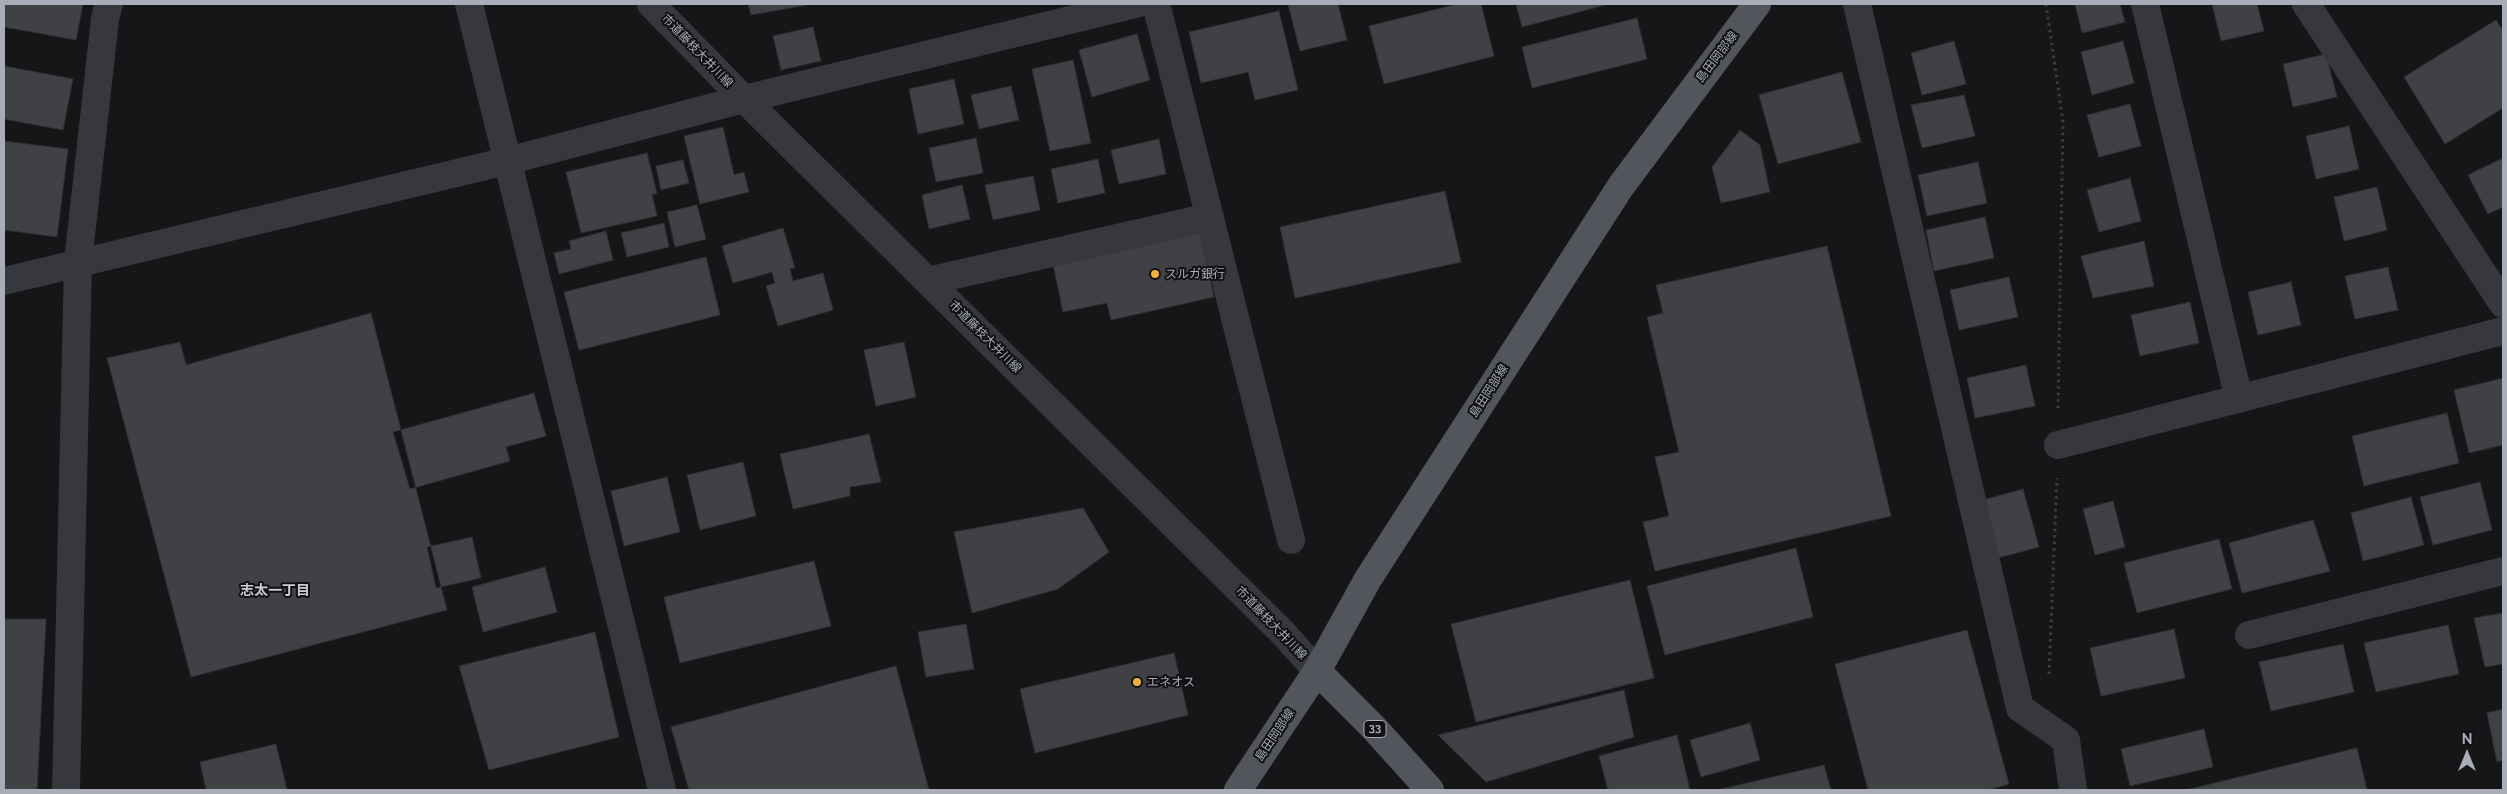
<!DOCTYPE html>
<html>
<head>
<meta charset="utf-8">
<style>
	body { margin:0 }
	#map { position:relative; width:2507px; height:794px; overflow:hidden; background:#161618; font-family:Raleway,sans-serif }
	canvas { display:block }
	.frame { position:absolute; inset:0; border:5px solid #a8adb8; pointer-events:none }
	.north { position:absolute; left:2442px; top:729px; width:50px; height:50px; -webkit-text-stroke:4px #111113; paint-order:stroke; rotate:0deg; font-size:14px; font-weight:700; line-height:20px; text-align:center; color:#a8adb8 }
	.north::after { content:''; display:block; margin:auto; width:18px; height:22px; background:#a8adb8; clip-path:polygon(50% 0,100% 100%,50% 72%,0 100%) }
</style>
</head>
<body>
<div id="map">
<canvas width="2507" height="794"></canvas>
<div class="frame"></div>
<div class="north">N</div>
</div>
<script>
const ctx = document.querySelector('canvas').getContext('2d');
ctx.lineJoin = 'round';
function fill(path, color) {
  ctx.fillStyle = color;
  ctx.fill(path, 'evenodd');
}
function toPath(rows) {
  const path = new Path2D();
  for (const r of rows) {
    path.moveTo(r[0], r[1]);
    for (let i = 2; i < r.length; i += 2) path.lineTo(r[i], r[i + 1]);
  }
  return path;
}
function trace(path, color, width, dash) {
  ctx.strokeStyle = color;
  ctx.lineWidth = width;
  ctx.lineCap = dash ? 'butt' : 'round';
  ctx.setLineDash(dash || []);
  ctx.stroke(path);
}
function write(font, color, halo, rows, align = 'center') {
  ctx.font = font + ' Raleway,"Noto Sans JP",sans-serif';
  ctx.lineWidth = 4;
  ctx.setLineDash([]);
  ctx.textBaseline = 'middle';
  ctx.strokeStyle = halo;
  ctx.fillStyle = color;
  for (const [text, x, y, turn = 0] of rows) {
    ctx.save();
    ctx.translate(x, y);
    ctx.rotate((+turn || 0) * Math.PI / 180);
    ctx.textAlign = isNaN(turn) ? turn : align;
    if (halo) ctx.strokeText(text, 0, 0);
    ctx.fillText(text, 0, 0);
    ctx.restore();
  }
}
const building = toPath([
	[5,4,83,4,76,40,4,27,5,4],
	[748,4,807,4,807,5,751,15,748,4],
	[1288,4,1338,4,1347,40,1300,51,1288,4],
	[1458,4,1481,4,1494,56,1384,84,1369,26,1458,4],
	[1516,4,1609,4,1522,27,1516,4],
	[2075,4,2120,4,2125,22,2082,33,2075,4],
	[2212,4,2257,4,2264,31,2221,41,2212,4],
	[1279,11,1298,90,1255,100,1248,72,1201,83,1189,32,1279,11],
	[1637,18,1647,59,1532,88,1522,47,1637,18],
	[2496,20,2503,31,2503,108,2445,144,2404,77,2496,20],
	[813,27,821,61,781,70,773,36,813,27],
	[1137,34,1150,80,1092,97,1079,50,1137,34],
	[1954,41,1966,84,1922,95,1911,53,1954,41],
	[2123,41,2134,83,2092,95,2081,52,2123,41],
	[2326,54,2337,97,2293,107,2283,64,2326,54],
	[1073,60,1091,143,1050,151,1032,69,1073,60],
	[4,66,73,79,63,130,4,119,4,66],
	[1842,72,1861,142,1778,164,1759,95,1842,72],
	[954,79,964,124,918,134,909,89,954,79],
	[1011,86,1019,120,979,129,971,95,1011,86],
	[1964,95,1975,136,1922,148,1911,105,1964,95],
	[2130,104,2141,146,2099,157,2087,115,2130,104],
	[2349,126,2359,169,2316,179,2306,136,2349,126],
	[723,127,734,175,744,172,749,192,700,204,684,136,723,127],
	[1740,130,1760,145,1770,192,1721,203,1712,167,1740,130],
	[976,138,983,173,936,182,929,148,976,138],
	[1159,139,1166,174,1119,184,1111,150,1159,139],
	[4,141,68,149,57,237,4,230,4,141],
	[647,153,657,194,652,194,657,216,581,233,566,172,647,153],
	[2503,158,2503,207,2488,214,2468,175,2503,158],
	[1098,159,1105,193,1058,203,1051,169,1098,159],
	[683,160,689,183,661,190,656,166,683,160],
	[1978,162,1987,203,1927,216,1918,175,1978,162],
	[1033,176,1040,210,993,220,985,185,1033,176],
	[2130,178,2141,221,2099,232,2087,190,2130,178],
	[962,185,970,219,929,229,922,195,962,185],
	[2377,187,2387,230,2344,241,2334,197,2377,187],
	[1445,191,1461,262,1295,298,1280,227,1445,191],
	[697,205,706,239,675,247,667,212,697,205],
	[1985,217,1994,258,1934,271,1926,230,1985,217],
	[664,223,669,247,627,257,621,233,664,223],
	[783,228,795,268,790,269,793,281,823,273,833,310,778,326,766,286,775,283,772,272,733,283,722,246,783,228],
	[606,231,613,260,559,274,554,253,571,249,569,241,606,231],
	[1200,232,1214,297,1111,320,1107,303,1063,312,1053,264,1200,232],
	[2144,241,2154,286,2093,298,2081,256,2144,241],
	[1827,246,1891,516,1655,571,1643,522,1669,516,1655,457,1679,452,1647,317,1663,313,1656,285,1827,246],
	[706,257,720,315,579,350,564,292,706,257],
	[2388,267,2398,310,2355,319,2345,276,2388,267],
	[2009,277,2018,317,1959,330,1950,290,2009,277],
	[2291,282,2301,325,2258,335,2248,292,2291,282],
	[2190,302,2199,343,2140,356,2131,315,2190,302],
	[371,313,447,610,191,677,107,358,180,342,186,365,371,313],
	[904,342,916,397,876,406,864,350,904,342],
	[2026,365,2035,406,1975,418,1967,378,2026,365],
	[2503,378,2503,445,2469,453,2454,390,2503,378],
	[534,393,546,436,506,447,510,461,410,489,393,432,534,393],
	[2447,413,2459,463,2364,486,2352,436,2447,413],
	[869,434,881,482,850,487,850,496,793,509,780,454,869,434],
	[743,462,756,516,700,530,687,475,743,462],
	[667,477,680,532,624,546,611,491,667,477],
	[2480,482,2492,530,2433,545,2420,497,2480,482],
	[2023,489,2039,547,1998,558,1983,500,2023,489],
	[2411,497,2424,545,2363,561,2351,513,2411,497],
	[2113,501,2125,547,2095,555,2083,509,2113,501],
	[1083,508,1109,552,1058,589,972,613,954,532,1083,508],
	[2313,520,2330,571,2242,593,2229,543,2313,520],
	[472,537,481,578,436,588,427,547,472,537],
	[2219,539,2232,589,2137,613,2124,563,2219,539],
	[1796,548,1813,617,1665,655,1647,586,1796,548],
	[814,561,831,626,680,663,664,597,814,561],
	[545,567,557,612,483,632,472,587,545,567],
	[1630,580,1654,678,1476,722,1451,624,1630,580],
	[2503,613,2503,664,2485,667,2474,618,2503,613],
	[4,619,46,619,37,790,4,790,4,619],
	[966,624,974,669,926,677,918,632,966,624],
	[2448,625,2459,674,2376,692,2364,643,2448,625],
	[2174,629,2185,678,2101,696,2090,648,2174,629],
	[1967,630,2009,784,1989,790,1868,790,1835,664,1967,630],
	[595,632,619,737,489,770,459,666,595,632],
	[2343,644,2354,692,2271,711,2259,662,2343,644],
	[1174,653,1188,715,1035,753,1020,689,1174,653],
	[896,666,929,790,689,790,671,727,896,666],
	[1624,690,1634,737,1486,782,1438,735,1624,690],
	[2503,709,2503,760,2497,762,2487,713,2503,709],
	[1750,723,1760,760,1701,777,1690,740,1750,723],
	[2204,729,2213,767,2130,786,2121,749,2204,729],
	[1677,735,1690,790,1608,790,1599,756,1677,735],
	[276,744,287,790,206,790,200,762,276,744],
	[2357,748,2367,790,2186,790,2357,748],
	[1824,765,1831,790,1717,790,1824,765]
]);
const path = toPath([
	[2046,4,2063,122,2058,409],
	[2049,674,2057,478]
]);
const minor = toPath([
	[469,4,662,790],
	[651,4,744,99,1283,633,1317,671],
	[1156,4,1291,540],
	[1857,4,2020,708,2066,740,2073,790],
	[2145,4,2239,399],
	[2306,4,2503,304],
	[4,281,507,161,744,99,1136,4],
	[928,281,1210,217],
	[2058,445,2503,331],
	[2249,635,2503,571],
	[66,790,78,262,105,19,109,4]
]);
const major = toPath([
	[1317,671,1374,728,1430,790],
	[1238,790,1317,671,1368,579,1621,186,1757,4]
]);
const markers = [
	[1155,274,5,"#f2b134"],
	[1137,682,5,"#f2b134"]
];
const shields = [
	[1375,729,22]
];
const shieldNames = [
	["33",1375,729]
];
const streetNames = [
	["市道藤枝大井川線",697,51,46],
	["島田岡部線",1717,57,-53],
	["市道藤枝大井川線",985,337,45],
	["島田岡部線",1489,391,-57],
	["市道藤枝大井川線",1271,623,46],
	["島田岡部線",1275,735,-56]
];
const poiNames = [
	["スルガ銀行",1165,274],
	["エネオス",1147,682]
];
const neighbourhoodNames = [
	["志太一丁目",275,591]
];
fill(building, '#404145');
trace(building, '#303034', 1);
trace(path, '#3d3f44', 3, [2.5, 4]);
trace(minor, '#37383d', 28);
trace(major, '#53555c', 28);
for (const [x, y, r, color] of markers) {
  const dot = new Path2D();
  dot.arc(x, y, r, 0, 2 * Math.PI);
  ctx.fillStyle = color;
  ctx.fill(dot);
  trace(dot, '#111113', 2);
}
for (const [x, y, w] of shields) {
  const box = new Path2D();
  box.roundRect(x - w / 2, y - 8.5, w, 17, 4);
  ctx.fillStyle = '#111113';
  ctx.fill(box);
  trace(box, '#a8adb8', 1);
}
write('bold 11px', '#a8adb8', null, shieldNames);
write('12px', '#a8adb8', '#111113', streetNames);
write('12px', '#a8adb8', '#111113', poiNames, 'left');
write('bold 14px', '#c9ccd4', '#111113', neighbourhoodNames);
</script>
</body>
</html>
